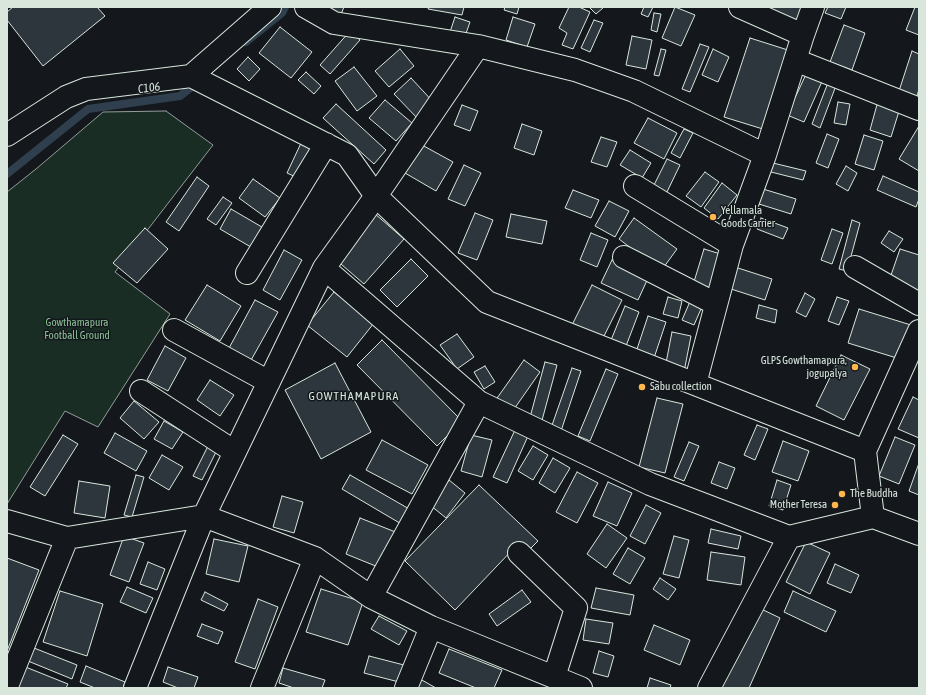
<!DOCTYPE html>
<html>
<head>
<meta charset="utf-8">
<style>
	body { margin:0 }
	#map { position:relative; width:926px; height:695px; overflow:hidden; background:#14181c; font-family:"Asap Condensed",sans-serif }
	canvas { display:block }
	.frame { position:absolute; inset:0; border:8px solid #d8e6dc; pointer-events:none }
</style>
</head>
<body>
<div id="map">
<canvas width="926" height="695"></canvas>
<div class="frame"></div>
</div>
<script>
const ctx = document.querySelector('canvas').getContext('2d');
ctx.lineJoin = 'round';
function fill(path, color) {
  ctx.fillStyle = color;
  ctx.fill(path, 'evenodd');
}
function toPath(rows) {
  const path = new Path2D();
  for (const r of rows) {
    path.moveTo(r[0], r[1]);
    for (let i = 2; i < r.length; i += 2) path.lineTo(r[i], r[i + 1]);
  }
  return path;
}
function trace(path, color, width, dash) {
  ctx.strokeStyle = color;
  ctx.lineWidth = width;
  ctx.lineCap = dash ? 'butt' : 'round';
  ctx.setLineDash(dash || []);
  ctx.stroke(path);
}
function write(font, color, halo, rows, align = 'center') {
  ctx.font = font + ' "Asap Condensed",sans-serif';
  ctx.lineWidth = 3;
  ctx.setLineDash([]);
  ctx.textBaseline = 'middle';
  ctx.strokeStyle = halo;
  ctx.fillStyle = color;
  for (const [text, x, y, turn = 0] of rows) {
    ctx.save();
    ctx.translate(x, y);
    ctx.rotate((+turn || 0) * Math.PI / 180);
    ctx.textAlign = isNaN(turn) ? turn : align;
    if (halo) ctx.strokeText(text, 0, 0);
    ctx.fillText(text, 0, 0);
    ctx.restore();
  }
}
const green = toPath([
	[166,111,213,145,115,272,170,314,98,427,65,411,7,504,7,192,36,169,103,112,166,111]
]);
const stream = toPath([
	[246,42,282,13,285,7],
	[7,174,88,109,180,96,198,82]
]);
const building = toPath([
	[13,7,97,7,105,16,43,66,7,20,7,12,13,7],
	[324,7,344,7,339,19,324,7],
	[429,7,464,7,462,15,428,9,429,7],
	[505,7,519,7,517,14,504,10,505,7],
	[569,7,579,7,590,12,573,49,562,45,567,33,559,28,569,7],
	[589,7,604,7,596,14,589,7],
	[644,7,653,7,648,17,641,14,644,7],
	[675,7,695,15,681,46,662,38,675,7],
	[764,7,803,7,797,21,764,7],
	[828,7,846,7,841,19,825,13,828,7],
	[915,7,919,7,919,35,906,30,915,7],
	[654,13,661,14,657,32,651,30,654,13],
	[455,17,470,22,464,39,449,35,455,17],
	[513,17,535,24,527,47,506,40,513,17],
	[594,20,603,23,590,52,581,48,594,20],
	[844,25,865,33,852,70,830,62,844,25],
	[280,27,312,52,291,78,259,53,280,27],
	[350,31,360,40,330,74,320,65,350,31],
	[632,36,652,40,646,69,626,65,632,36],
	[750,38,791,51,766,130,724,117,750,38],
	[700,44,709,47,690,92,682,89,700,44],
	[400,49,414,66,389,87,375,71,400,49],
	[661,49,666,50,659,76,654,75,661,49],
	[713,49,729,57,718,82,702,75,713,49],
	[912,51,919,54,919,89,917,96,899,91,912,51],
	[248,57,260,69,249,81,237,69,248,57],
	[354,67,377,96,357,111,335,81,354,67],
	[808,70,824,77,804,122,787,115,808,70],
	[306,72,321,86,314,94,298,80,306,72],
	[411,78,436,105,420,121,394,94,411,78],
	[829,80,837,83,820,128,812,124,829,80],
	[385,100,412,123,396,141,369,118,385,100],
	[878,101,900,108,891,137,870,130,878,101],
	[838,102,850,104,846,125,834,123,838,102],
	[336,104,386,150,374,164,323,118,336,104],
	[462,105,478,111,470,131,454,125,462,105],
	[648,118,677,133,664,159,634,143,648,118],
	[522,124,542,131,534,155,514,148,522,124],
	[919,126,919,171,899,159,919,126],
	[684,129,693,133,680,158,671,153,684,129],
	[827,134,839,139,828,168,816,163,827,134],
	[864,135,883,141,874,170,855,164,864,135],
	[601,137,617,142,607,167,591,162,601,137],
	[302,141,312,146,298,178,287,173,302,141],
	[422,145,453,162,436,191,405,173,422,145],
	[630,150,651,163,642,178,620,165,630,150],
	[667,159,680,165,665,196,652,189,667,159],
	[773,163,806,171,803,180,771,172,773,163],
	[464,165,481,173,465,206,448,199,464,165],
	[846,166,857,173,848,191,836,184,846,166],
	[705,172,719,182,701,207,686,196,705,172],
	[883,176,919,192,919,199,916,207,877,190,883,176],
	[197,177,209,186,179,231,166,222,197,177],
	[253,179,280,198,265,217,239,198,253,179],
	[722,183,737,195,718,219,704,208,722,183],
	[763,189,796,199,791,214,759,204,763,189],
	[573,190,599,200,591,218,565,208,573,190],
	[223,197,232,203,216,225,207,219,223,197],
	[609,201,629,211,615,237,595,226,609,201],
	[231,209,267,230,256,250,220,229,231,209],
	[374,213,404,239,364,284,334,258,374,213],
	[475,213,493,220,477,260,458,253,475,213],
	[511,214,547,221,542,244,506,237,511,214],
	[634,218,677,249,661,271,619,239,634,218],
	[761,218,788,228,783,239,757,229,761,218],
	[852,220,860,223,847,271,839,269,852,220],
	[145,228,168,249,137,283,113,263,145,228],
	[832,229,843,233,832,264,821,260,832,229],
	[889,231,903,239,894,252,881,243,889,231],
	[591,233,608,240,597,267,580,260,591,233],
	[704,249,724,255,713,291,693,285,704,249],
	[900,249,919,255,919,292,889,281,900,249],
	[284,250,302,260,280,300,263,290,284,250],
	[411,259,428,276,397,307,380,290,411,259],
	[612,260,649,276,638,300,601,283,612,260],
	[735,267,772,279,765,300,728,288,735,267],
	[207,285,241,306,220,341,185,320,207,285],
	[592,285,622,300,601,342,571,327,592,285],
	[334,292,374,323,347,357,307,325,334,292],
	[805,293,815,299,806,317,796,312,805,293],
	[668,297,682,301,678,318,663,314,668,297],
	[692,297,704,302,694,325,682,320,692,297],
	[837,297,849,301,839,325,828,321,837,297],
	[255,300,278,312,250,362,228,350,255,300],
	[759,305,777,310,775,323,756,318,759,305],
	[625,306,639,312,626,346,611,340,625,306],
	[859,309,911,325,900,359,848,343,859,309],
	[648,316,666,322,653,361,635,355,648,316],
	[672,332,691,336,684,372,665,368,672,332],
	[457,334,474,357,457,369,440,345,457,334],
	[382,340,462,421,437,446,357,365,382,340],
	[165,346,186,358,168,391,147,380,165,346],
	[841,355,870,369,844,420,816,406,841,355],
	[524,360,540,372,512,412,495,401,524,360],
	[545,362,557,365,541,424,529,421,545,362],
	[335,363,371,432,321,459,285,390,335,363],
	[485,366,495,382,484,389,474,372,485,366],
	[572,368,581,371,560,434,550,431,572,368],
	[606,369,618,374,590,441,578,436,606,369],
	[210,380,234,395,220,416,197,400,210,380],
	[913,397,919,400,919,438,898,429,913,397],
	[657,398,683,404,665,473,639,467,657,398],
	[134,401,159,422,144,439,120,418,134,401],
	[164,421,183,432,172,449,154,439,164,421],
	[757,425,768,429,755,460,744,455,757,425],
	[515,430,528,436,507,483,493,477,515,430],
	[115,433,147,451,136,471,104,453,115,433],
	[63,435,78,444,45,496,30,487,63,435],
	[471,435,492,440,482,477,461,471,471,435],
	[895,437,915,445,899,484,879,476,895,437],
	[382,440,428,465,412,494,366,470,382,440],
	[783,441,809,451,798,481,772,472,783,441],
	[689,442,699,446,684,481,674,477,689,442],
	[209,444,218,448,202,480,193,476,209,444],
	[533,446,548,455,533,480,518,471,533,446],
	[162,455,183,467,169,490,149,478,162,455],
	[553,458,570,468,555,493,539,483,553,458],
	[719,462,735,468,727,489,711,483,719,462],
	[919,463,919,495,909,491,919,463],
	[577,472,598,483,577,523,556,512,577,472],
	[136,475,144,477,132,517,124,515,136,475],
	[350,475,411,510,403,525,342,489,350,475],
	[449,480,465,493,446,518,430,505,449,480],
	[777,480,791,485,783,510,769,506,777,480],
	[79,481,110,486,105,518,74,513,79,481],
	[608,482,632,493,617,526,593,516,608,482],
	[479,485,538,541,527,552,518,544,455,610,405,561,479,485],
	[282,496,303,502,294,533,273,527,282,496],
	[646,505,661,513,645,544,630,536,646,505],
	[360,518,398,533,383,569,346,554,360,518],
	[607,524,627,538,606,568,587,554,607,524],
	[711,529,741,536,738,549,708,543,711,529],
	[124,536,144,543,129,582,110,575,124,536],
	[674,536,689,540,679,578,663,574,674,536],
	[214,539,248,546,239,582,206,574,214,539],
	[806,542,830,553,810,594,786,582,806,542],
	[628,548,645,558,630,584,613,574,628,548],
	[711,552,745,557,741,585,707,580,711,552],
	[7,558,39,570,7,651,7,558],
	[148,562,165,569,157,590,140,584,148,562],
	[835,564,859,575,851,593,827,583,835,564],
	[660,578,676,589,668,600,653,589,660,578],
	[127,587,153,598,146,613,120,602,127,587],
	[596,588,634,595,630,615,591,608,596,588],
	[321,589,363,602,348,645,306,632,321,589],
	[522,590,531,602,497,626,489,614,522,590],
	[60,591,103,604,87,656,43,642,60,591],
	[793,591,836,611,826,632,784,612,793,591],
	[205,592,228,604,224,611,201,600,205,592],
	[258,599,278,607,255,669,235,662,258,599],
	[755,606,780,618,749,688,719,688,755,606],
	[379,616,407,631,399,645,371,629,379,616],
	[586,619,613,623,609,644,583,640,586,619],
	[202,624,223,632,218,644,197,636,202,624],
	[654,625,690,640,680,665,644,650,654,625],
	[34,648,77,665,72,679,28,661,34,648],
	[449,649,502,670,494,688,476,688,439,673,449,649],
	[599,651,614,656,608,677,593,673,599,651],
	[369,656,404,665,399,682,364,673,369,656],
	[23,666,68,684,66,688,16,688,23,666],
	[86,666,125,682,123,688,95,688,80,682,86,666],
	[168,667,198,677,194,688,178,688,163,682,168,667],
	[283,668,325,680,322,688,294,688,279,683,283,668],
	[650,678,671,685,670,688,647,688,650,678],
	[420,679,436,688,415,688,420,679]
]);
const minor = toPath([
	[306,7,334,23,478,46,575,70,634,91,765,155],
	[740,7,803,35],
	[795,60,919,109],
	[191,76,270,7],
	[7,135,66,97,86,89,191,76,347,155,376,196,487,302,865,451,873,517],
	[635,186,732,245],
	[624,257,716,304],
	[855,267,919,304],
	[324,268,479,402,650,484,789,537,873,517,919,534],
	[247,273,326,144],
	[174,330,269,382],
	[695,384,732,245,765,155,803,35,813,7],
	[141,391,235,452],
	[865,451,919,331],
	[7,521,67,538],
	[519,553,576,608,554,677],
	[371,597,479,402],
	[7,686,67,538,204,516,315,558,371,597,431,627,581,688],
	[135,688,204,516,324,268,376,196,478,46],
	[262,688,315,558],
	[406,688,431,627],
	[709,688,789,537]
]);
const markers = [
	[713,217,4,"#ffb74d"],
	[855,367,4,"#ffb74d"],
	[642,387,4,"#ffb74d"],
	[842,494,4,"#ffb74d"],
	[835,505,4,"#ffb74d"]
];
const poiNames = [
	["Yellamala",721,211],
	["Goods Carrier",721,224],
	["GLPS Gowthamapura,",847,361,"right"],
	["jogupalya",847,374,"right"],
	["Sabu collection",650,387],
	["The Buddha",850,494],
	["Mother Teresa",827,505,"right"]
];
const parkNames = [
	["Gowthamapura",77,323],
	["Football Ground",77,336]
];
const waterNames = [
	["C106",149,88,-8]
];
const neighbourhoodNames = [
	["GOWTHAMAPURA",354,396]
];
fill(green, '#1a2d24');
trace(green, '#939e99', 1);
trace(stream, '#2f3f4d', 8);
fill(building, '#2c363c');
trace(building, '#d8e6dc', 1);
trace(minor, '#d8e6dc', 24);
trace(minor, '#14181c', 22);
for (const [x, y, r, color] of markers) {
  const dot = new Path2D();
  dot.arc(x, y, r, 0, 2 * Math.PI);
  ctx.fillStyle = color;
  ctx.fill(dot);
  trace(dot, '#14181c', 1.5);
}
write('11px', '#d8e6dc', '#14181c', poiNames, 'left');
write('11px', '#8ac095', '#14181c', parkNames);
write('italic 12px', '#d8e6dc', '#14181c', waterNames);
ctx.letterSpacing = '1px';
write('12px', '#d8e6dc', '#14181c', neighbourhoodNames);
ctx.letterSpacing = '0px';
</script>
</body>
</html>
